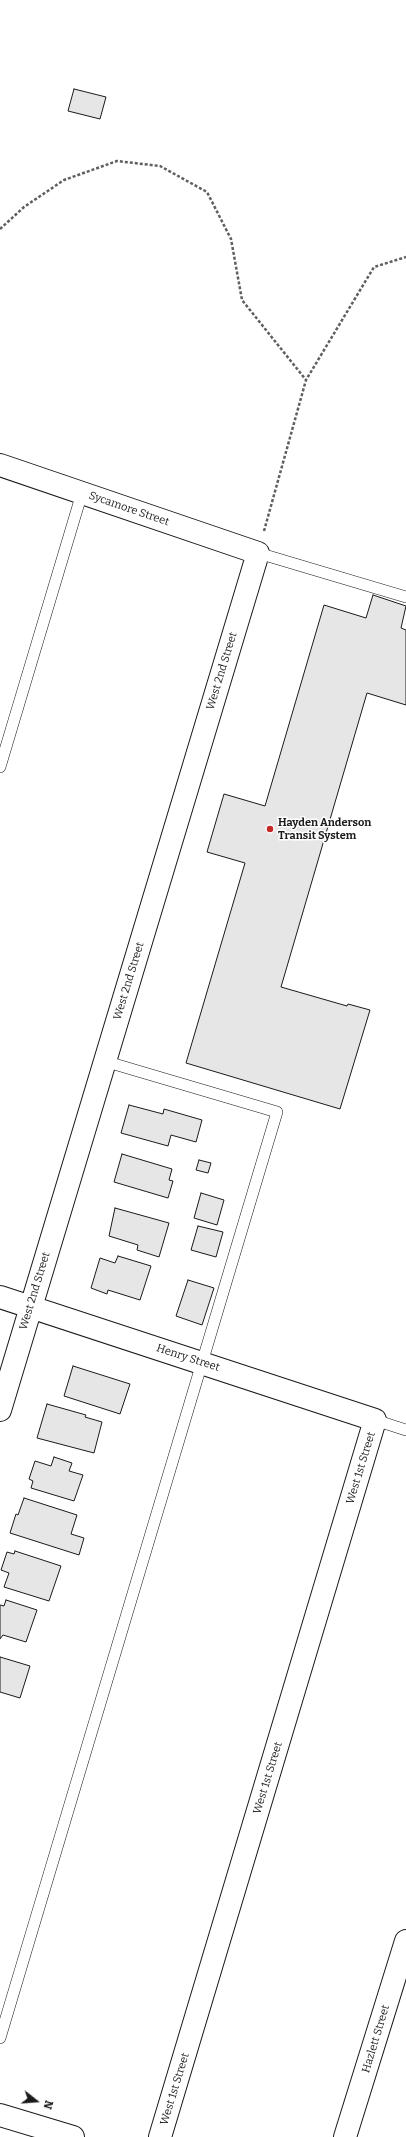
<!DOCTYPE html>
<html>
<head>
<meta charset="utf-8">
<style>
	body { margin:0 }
	#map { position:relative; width:406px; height:2137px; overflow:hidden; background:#fff; font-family:Bitter,serif }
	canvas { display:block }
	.north { position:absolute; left:16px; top:2081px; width:40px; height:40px; -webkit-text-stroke:3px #fff; paint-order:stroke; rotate:107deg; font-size:11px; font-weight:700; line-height:16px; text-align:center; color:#1a1a1a }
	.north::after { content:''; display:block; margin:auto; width:14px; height:18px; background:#1a1a1a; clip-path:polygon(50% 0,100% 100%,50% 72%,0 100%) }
</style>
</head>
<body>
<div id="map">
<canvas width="406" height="2137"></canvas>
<div class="north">N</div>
</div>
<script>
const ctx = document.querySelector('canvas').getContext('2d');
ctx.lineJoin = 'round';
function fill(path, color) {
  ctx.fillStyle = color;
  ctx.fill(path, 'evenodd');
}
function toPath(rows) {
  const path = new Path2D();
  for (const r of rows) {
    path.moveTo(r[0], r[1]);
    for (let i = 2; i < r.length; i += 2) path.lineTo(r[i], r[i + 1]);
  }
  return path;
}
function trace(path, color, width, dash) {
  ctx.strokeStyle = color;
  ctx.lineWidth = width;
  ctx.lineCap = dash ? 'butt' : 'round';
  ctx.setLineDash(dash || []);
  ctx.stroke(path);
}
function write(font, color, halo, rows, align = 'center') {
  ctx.font = font + ' Bitter,serif';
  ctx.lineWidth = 3;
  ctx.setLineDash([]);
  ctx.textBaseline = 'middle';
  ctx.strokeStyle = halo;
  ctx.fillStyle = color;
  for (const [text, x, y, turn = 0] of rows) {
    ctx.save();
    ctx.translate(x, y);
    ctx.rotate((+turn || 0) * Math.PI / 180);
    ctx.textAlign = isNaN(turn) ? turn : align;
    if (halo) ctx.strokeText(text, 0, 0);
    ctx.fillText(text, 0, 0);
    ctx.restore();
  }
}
const building = toPath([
	[74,89,106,97,100,119,68,111,74,89],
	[373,595,406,606,401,628,406,630,406,705,367,693,281,987,347,1006,348,1004,370,1010,340,1109,186,1063,245,863,207,852,224,794,265,806,324,605,366,618,373,595],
	[129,1105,163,1114,164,1109,202,1120,196,1142,171,1135,168,1146,121,1133,129,1105],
	[122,1154,172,1169,169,1180,173,1181,168,1198,114,1182,122,1154],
	[199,1160,211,1163,208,1173,196,1170,199,1160],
	[201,1193,224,1200,217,1225,194,1218,201,1193],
	[115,1208,169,1223,159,1257,137,1250,138,1245,109,1236,115,1208],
	[198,1226,223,1232,216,1257,191,1250,198,1226],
	[118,1256,151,1266,140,1300,108,1290,107,1294,91,1288,100,1258,115,1263,118,1256],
	[188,1280,214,1288,202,1325,176,1316,188,1280],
	[73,1366,130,1384,120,1414,64,1396,73,1366],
	[47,1404,86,1415,85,1417,102,1422,94,1453,37,1438,47,1404],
	[54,1457,72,1463,69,1471,83,1475,74,1501,31,1488,33,1481,29,1479,35,1461,51,1466,54,1457],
	[24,1498,77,1515,71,1534,84,1538,79,1555,10,1533,16,1514,18,1515,24,1498],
	[15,1551,61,1566,49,1601,4,1587,9,1573,1,1570,7,1552,14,1554,15,1551],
	[6,1600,37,1610,26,1642,3,1635,0,1639,0,1605,4,1606,6,1600],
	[0,1657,30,1666,20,1698,0,1692,0,1657]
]);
const path = toPath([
	[0,229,24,207,64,180,117,161,160,166,207,192,231,239,242,300,306,380],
	[264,531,306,380,374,267,406,257]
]);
const lane = toPath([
	[258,553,406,597],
	[0,767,82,493],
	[375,1420,406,1430],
	[0,2038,277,1112,104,1061]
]);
const street = toPath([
	[0,465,258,553,0,1410],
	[0,1297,375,1420,160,2137],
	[0,2115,73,2137],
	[345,2137,406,1941]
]);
const markers = [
	[270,829,4,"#c62828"]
];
const streetNames = [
	["Sycamore Street",129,509,19],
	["West 2nd Street",222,671,-73],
	["West 2nd Street",129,981,-73],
	["West 2nd Street",35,1291,-73],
	["Henry Street",188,1358,18],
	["West 1st Street",361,1468,-73],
	["West 1st Street",268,1778,-73],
	["Hazlett Street",376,2039,-73],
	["West 1st Street",175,2089,-73]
];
const poiNames = [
	["Hayden Anderson",278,823],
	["Transit System",278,836]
];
fill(building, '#e6e6e6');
trace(building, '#1a1a1a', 1);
trace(lane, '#1a1a1a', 12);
trace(street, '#1a1a1a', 24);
trace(path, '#5f5f5f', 2.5, [3, 2]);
trace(lane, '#fff', 11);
trace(street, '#fff', 22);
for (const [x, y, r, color] of markers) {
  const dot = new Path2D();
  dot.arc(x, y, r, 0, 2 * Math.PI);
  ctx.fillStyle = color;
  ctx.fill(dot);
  trace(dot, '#fff', 1.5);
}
write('11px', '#1a1a1a', '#fff', streetNames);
write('bold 11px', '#1a1a1a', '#fff', poiNames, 'left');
</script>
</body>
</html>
